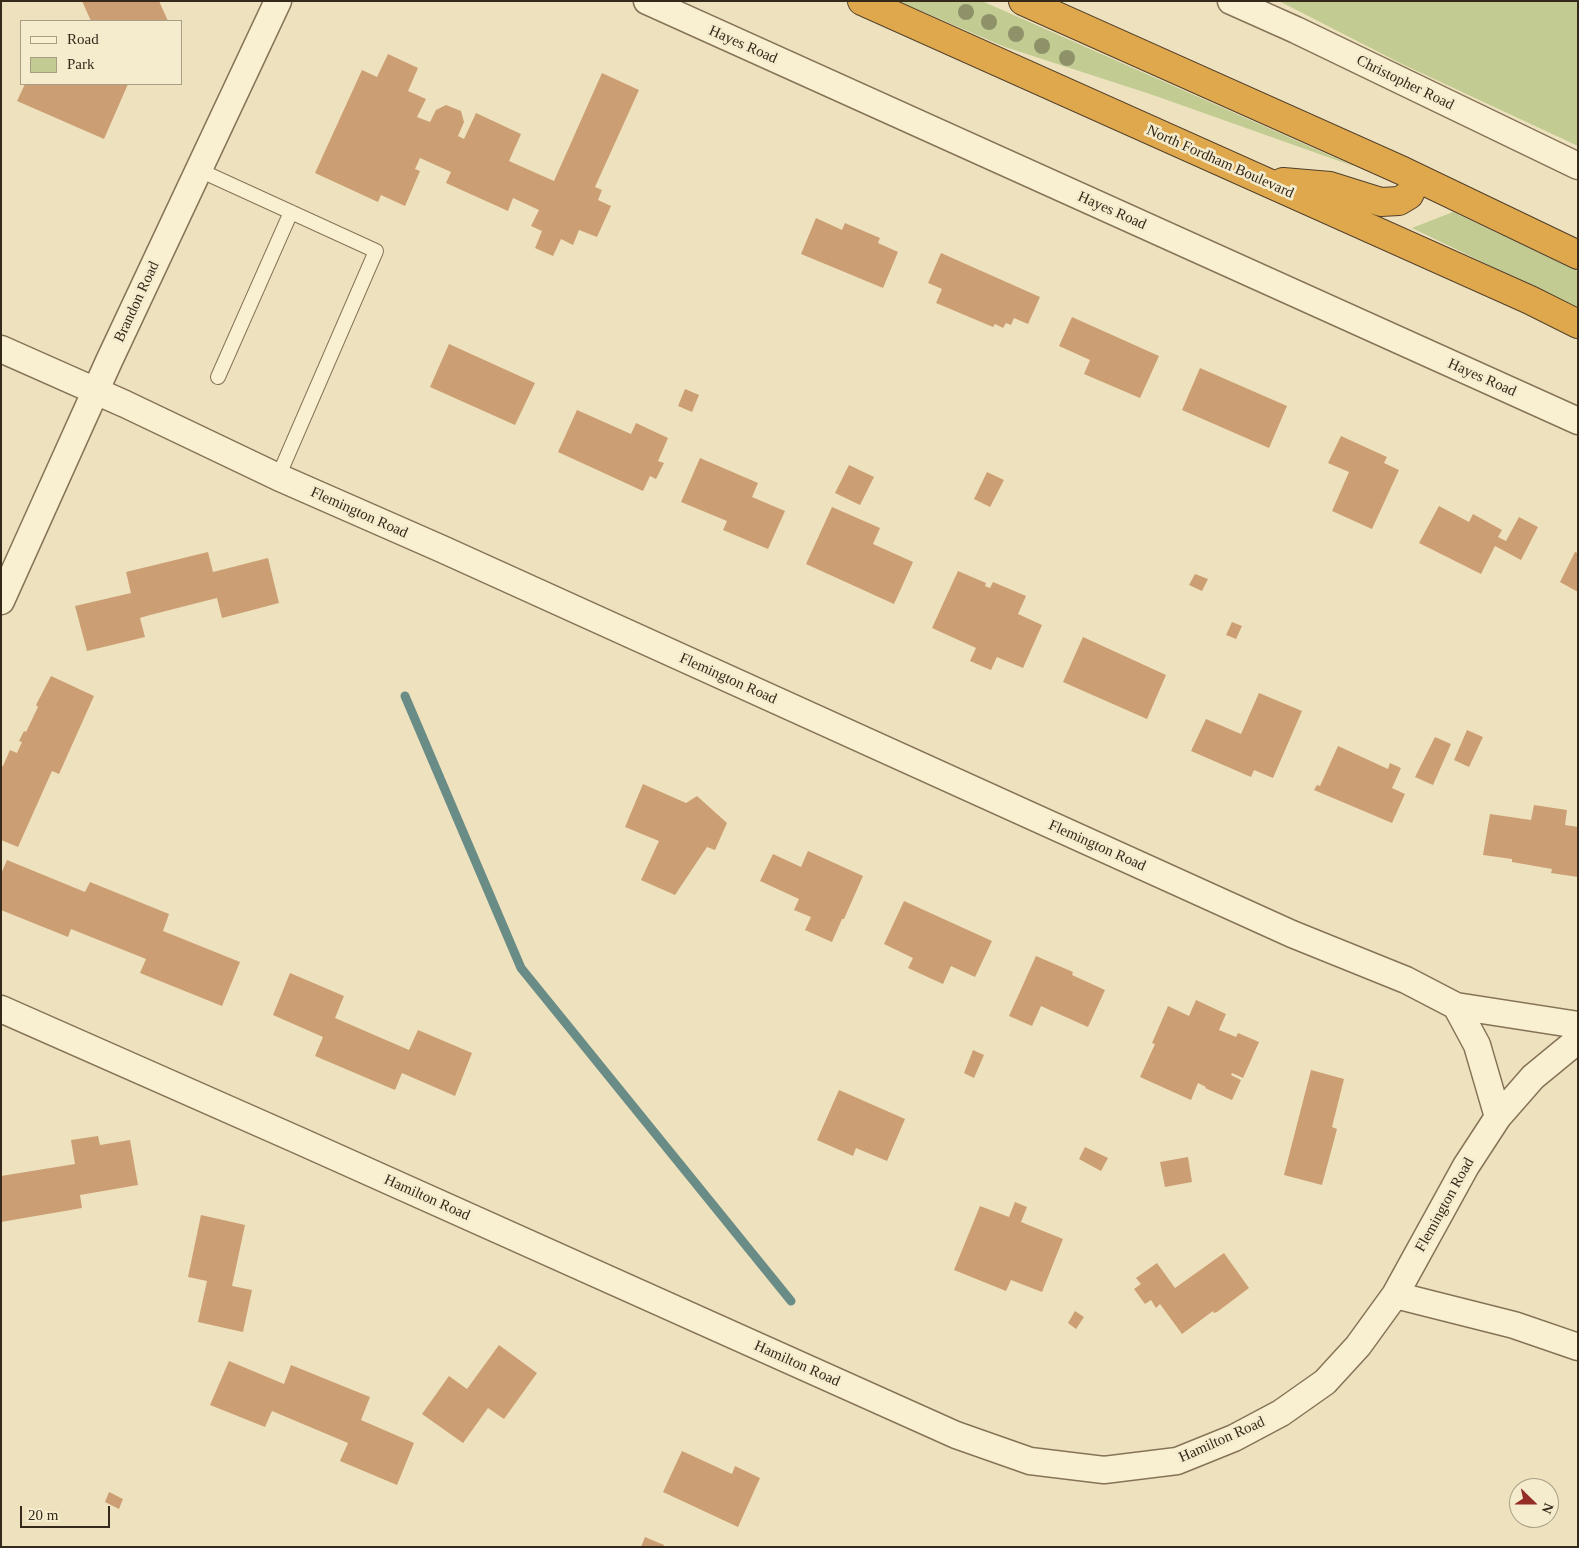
<!DOCTYPE html>
<html>
<head>
<meta charset="utf-8">
<style>
	body { margin:0 }
	#map { position:relative; width:1579px; height:1548px; overflow:hidden; background:#eee2be; font-family:Georgia,serif }
	canvas { display:block }
	.frame { position:absolute; inset:0; border:2px solid #35291b; pointer-events:none }
	.legend { position:absolute; left:20px; top:20px; width:162px; height:65px; box-sizing:border-box; background:#f5eccd; border:1px solid #a89e86; margin:0; padding:6px 9px; list-style:none; font-size:15px; color:#35291b }
	.legend li { display:flex; align-items:center; gap:10px; height:25px }
	.legend b { width:25px; border:1px solid #a89e86 }
	.north { position:absolute; left:1509px; top:1478px; width:50px; height:50px; box-sizing:border-box; background:#f5eccd; border:1px solid #a89e86; border-radius:50%; rotate:112deg; font-size:14px; font-weight:700; line-height:20px; text-align:center; color:#35291b }
	.north::after { content:''; display:block; margin:auto; width:18px; height:22px; background:#952d27; clip-path:polygon(50% 0,100% 100%,50% 72%,0 100%) }
	.scale { position:absolute; left:20px; top:1506px; width:90px; height:22px; box-sizing:border-box; border:2px solid #35291b; border-top:0; padding-left:6px; font-size:15px; line-height:18px; white-space:nowrap; color:#35291b; -webkit-text-stroke:4px #f5eccd; paint-order:stroke }
</style>
</head>
<body>
<div id="map">
<canvas width="1579" height="1548"></canvas>
<div class="frame"></div>
<ul class="legend">
<li><b style="height:6px;background:#f9efd1"></b>Road</li>
<li><b style="height:14px;background:#c1cb92"></b>Park</li>
</ul>
<div class="north">N</div>
<div class="scale">20 m</div>
</div>
<script>
const ctx = document.querySelector('canvas').getContext('2d');
ctx.lineJoin = 'round';
function fill(path, color) {
  ctx.fillStyle = color;
  ctx.fill(path, 'evenodd');
}
function toPath(rows) {
  const path = new Path2D();
  for (const r of rows) {
    path.moveTo(r[0], r[1]);
    for (let i = 2; i < r.length; i += 2) path.lineTo(r[i], r[i + 1]);
  }
  return path;
}
function trace(path, color, width, dash) {
  ctx.strokeStyle = color;
  ctx.lineWidth = width;
  ctx.lineCap = dash ? 'butt' : 'round';
  ctx.setLineDash(dash || []);
  ctx.stroke(path);
}
function write(font, color, halo, rows, align = 'center') {
  ctx.font = font + ' Georgia,serif';
  ctx.lineWidth = 5;
  ctx.setLineDash([]);
  ctx.textBaseline = 'middle';
  ctx.strokeStyle = halo;
  ctx.fillStyle = color;
  for (const [text, x, y, turn = 0] of rows) {
    ctx.save();
    ctx.translate(x, y);
    ctx.rotate((+turn || 0) * Math.PI / 180);
    ctx.textAlign = isNaN(turn) ? turn : align;
    if (halo) ctx.strokeText(text, 0, 0);
    ctx.fillText(text, 0, 0);
    ctx.restore();
  }
}
const green = toPath([
	[898,1,982,1,1356,167,1150,94,1005,47],
	[1279,1,1578,1,1578,146,1402,64],
	[1453,212,1578,271,1578,308,1412,228]
]);
const stream = toPath([
	[405,696,521,968,791,1301]
]);
const building = toPath([
	[82,1,159,1,168,21,91,21],
	[388,54,418,68,408,91,426,99,417,117,430,122,436,110,446,105,461,111,464,122,458,136,464,139,476,113,521,134,509,161,554,181,602,73,639,90,595,187,602,190,598,200,611,206,597,237,579,230,573,245,561,239,553,256,535,248,542,231,531,226,539,210,513,198,508,211,446,183,451,172,420,158,415,169,420,171,405,206,381,195,378,202,315,173,362,70,377,77],
	[25,84,128,84,104,139,17,101],
	[816,218,842,230,845,223,880,238,878,243,898,252,883,288,801,254],
	[941,253,1040,297,1028,324,1014,318,1011,325,1006,323,1003,328,995,324,993,327,936,303,942,289,928,283],
	[1072,317,1159,356,1140,398,1084,374,1090,360,1059,346],
	[449,344,535,383,515,425,430,387],
	[1200,368,1287,406,1269,448,1182,410],
	[685,389,699,395,692,412,678,406],
	[577,410,631,434,636,423,668,438,658,461,664,463,656,479,650,476,643,491,558,452],
	[1341,436,1387,457,1384,463,1399,470,1372,529,1332,511,1349,472,1328,463],
	[700,458,758,483,752,497,785,511,768,549,723,530,727,521,681,502],
	[849,465,874,477,860,505,835,493],
	[987,472,1004,480,990,507,974,499],
	[1439,506,1469,522,1473,514,1502,530,1498,537,1506,541,1519,517,1538,527,1521,560,1495,546,1481,574,1419,543],
	[832,507,880,528,873,544,913,562,894,604,806,564],
	[208,552,213,572,268,558,279,603,222,618,217,598,150,615,140,618,145,637,87,651,75,606,131,593,126,572],
	[1575,552,1578,553,1578,592,1560,582],
	[958,571,986,583,985,586,990,588,993,582,1026,596,1018,614,1042,625,1023,668,997,657,991,670,970,661,976,648,932,628],
	[1195,574,1208,579,1202,591,1189,585],
	[1232,622,1242,626,1236,639,1226,635],
	[1083,637,1166,675,1147,719,1063,682],
	[51,676,94,696,59,774,52,771,18,847,1,840,1,766,3,766,10,750,17,753,22,742,19,741,24,731,26,732,38,707,36,705],
	[1259,693,1302,711,1273,778,1254,770,1251,777,1191,751,1206,719,1241,734],
	[1467,730,1483,737,1469,767,1454,760],
	[1435,737,1451,744,1433,785,1415,777],
	[1338,746,1388,769,1390,763,1401,768,1392,788,1405,794,1392,823,1314,790,1317,785,1320,786],
	[643,784,686,803,697,796,727,823,715,850,707,847,675,895,641,880,659,841,625,827],
	[1534,805,1567,810,1565,825,1578,827,1578,877,1551,873,1552,869,1512,862,1512,859,1483,855,1490,814,1531,820],
	[808,851,863,876,844,919,842,919,832,942,805,930,811,917,794,910,799,899,760,881,773,854,801,867],
	[7,860,85,892,90,882,169,914,163,931,240,962,222,1006,140,973,146,959,71,929,68,937,1,910,1,874],
	[904,901,992,941,975,977,951,966,943,984,908,968,913,958,884,944],
	[1036,956,1073,972,1072,975,1105,990,1088,1027,1041,1006,1032,1026,1009,1016],
	[290,973,344,996,335,1018,409,1050,418,1030,472,1053,455,1096,402,1073,395,1090,315,1056,323,1037,273,1015],
	[1196,1000,1226,1014,1219,1030,1236,1037,1238,1033,1259,1042,1243,1078,1232,1073,1231,1075,1241,1080,1232,1100,1205,1088,1206,1087,1198,1083,1191,1100,1140,1077,1155,1044,1152,1043,1168,1006,1189,1016],
	[973,1050,984,1055,974,1078,964,1073],
	[1311,1070,1344,1079,1332,1127,1337,1129,1322,1185,1284,1175],
	[839,1090,905,1119,887,1161,856,1148,853,1156,817,1140],
	[98,1136,100,1145,130,1140,138,1185,80,1195,82,1208,1,1222,1,1176,75,1164,71,1140],
	[1085,1147,1108,1158,1101,1171,1079,1159],
	[1188,1157,1192,1182,1165,1187,1160,1162],
	[1015,1202,1027,1207,1021,1222,1063,1239,1042,1292,1011,1280,1006,1291,954,1270,980,1206,1009,1217],
	[201,1215,245,1225,232,1286,252,1290,243,1332,198,1322,207,1281,188,1277],
	[1224,1253,1249,1288,1217,1312,1214,1313,1213,1311,1182,1334,1160,1304,1156,1308,1151,1300,1145,1304,1134,1289,1141,1284,1136,1278,1157,1263,1175,1288],
	[1075,1311,1084,1317,1076,1329,1068,1323],
	[499,1345,537,1373,504,1419,488,1408,463,1443,422,1414,449,1376,467,1389],
	[229,1361,284,1384,291,1365,370,1397,361,1420,414,1443,397,1485,340,1461,348,1443,272,1411,265,1427,210,1405],
	[682,1451,732,1474,735,1466,760,1478,738,1527,663,1492],
	[109,1492,123,1499,119,1509,105,1502],
	[645,1537,664,1545,664,1547,641,1547]
]);
const lane = toPath([
	[199,170,376,251,278,477],
	[218,377,291,212]
]);
const street = toPath([
	[647,1,1578,421],
	[1231,1,1296,30,1578,166],
	[1,349,125,404,278,477,442,549,1292,934,1406,980,1456,1006,1578,1025],
	[1,601,109,361,278,1],
	[1456,1006,1477,1045,1498,1117],
	[1,1009,300,1141,956,1435,1030,1461,1104,1470,1177,1461,1234,1438,1281,1413,1325,1382,1358,1346,1395,1295,1466,1166,1498,1117,1533,1077,1578,1040],
	[1395,1295,1514,1325,1578,1347]
]);
const highway = toPath([
	[862,1,1530,300,1578,324],
	[1023,1,1403,171,1578,255],
	[1283,182,1330,186,1381,202,1399,201,1409,195,1417,178]
]);
const trees = [
	[966,12],
	[989,22],
	[1016,34],
	[1042,46],
	[1067,58]
];
const streetNames = [
	["Hayes Road",743,45,24],
	["Christopher Road",1405,83,26],
	["North Fordham Boulevard",1220,162,24],
	["Hayes Road",1112,211,24],
	["Brandon Road",137,302,-65],
	["Hayes Road",1482,378,24],
	["Flemington Road",359,513,24],
	["Flemington Road",728,679,24],
	["Flemington Road",1097,846,24],
	["Hamilton Road",427,1198,24],
	["Flemington Road",1445,1205,-61],
	["Hamilton Road",797,1364,24],
	["Hamilton Road",1222,1440,-24]
];
fill(green, '#c1cb92');
trace(stream, '#698c86', 9);
fill(building, '#cc9e73');
trace(lane, '#867357', 16);
trace(street, '#867357', 29);
trace(highway, '#53402b', 30);
trace(lane, '#f9efd1', 14);
trace(street, '#f9efd1', 26);
trace(highway, '#dfa84c', 28);
ctx.fillStyle = '#8f9268';
for (const [x, y] of trees) {
  ctx.beginPath();
  ctx.arc(x, y, 8, 0, 2 * Math.PI);
  ctx.fill();
}
write('15px', '#35291b', '#f5eccd', streetNames);
</script>
</body>
</html>
